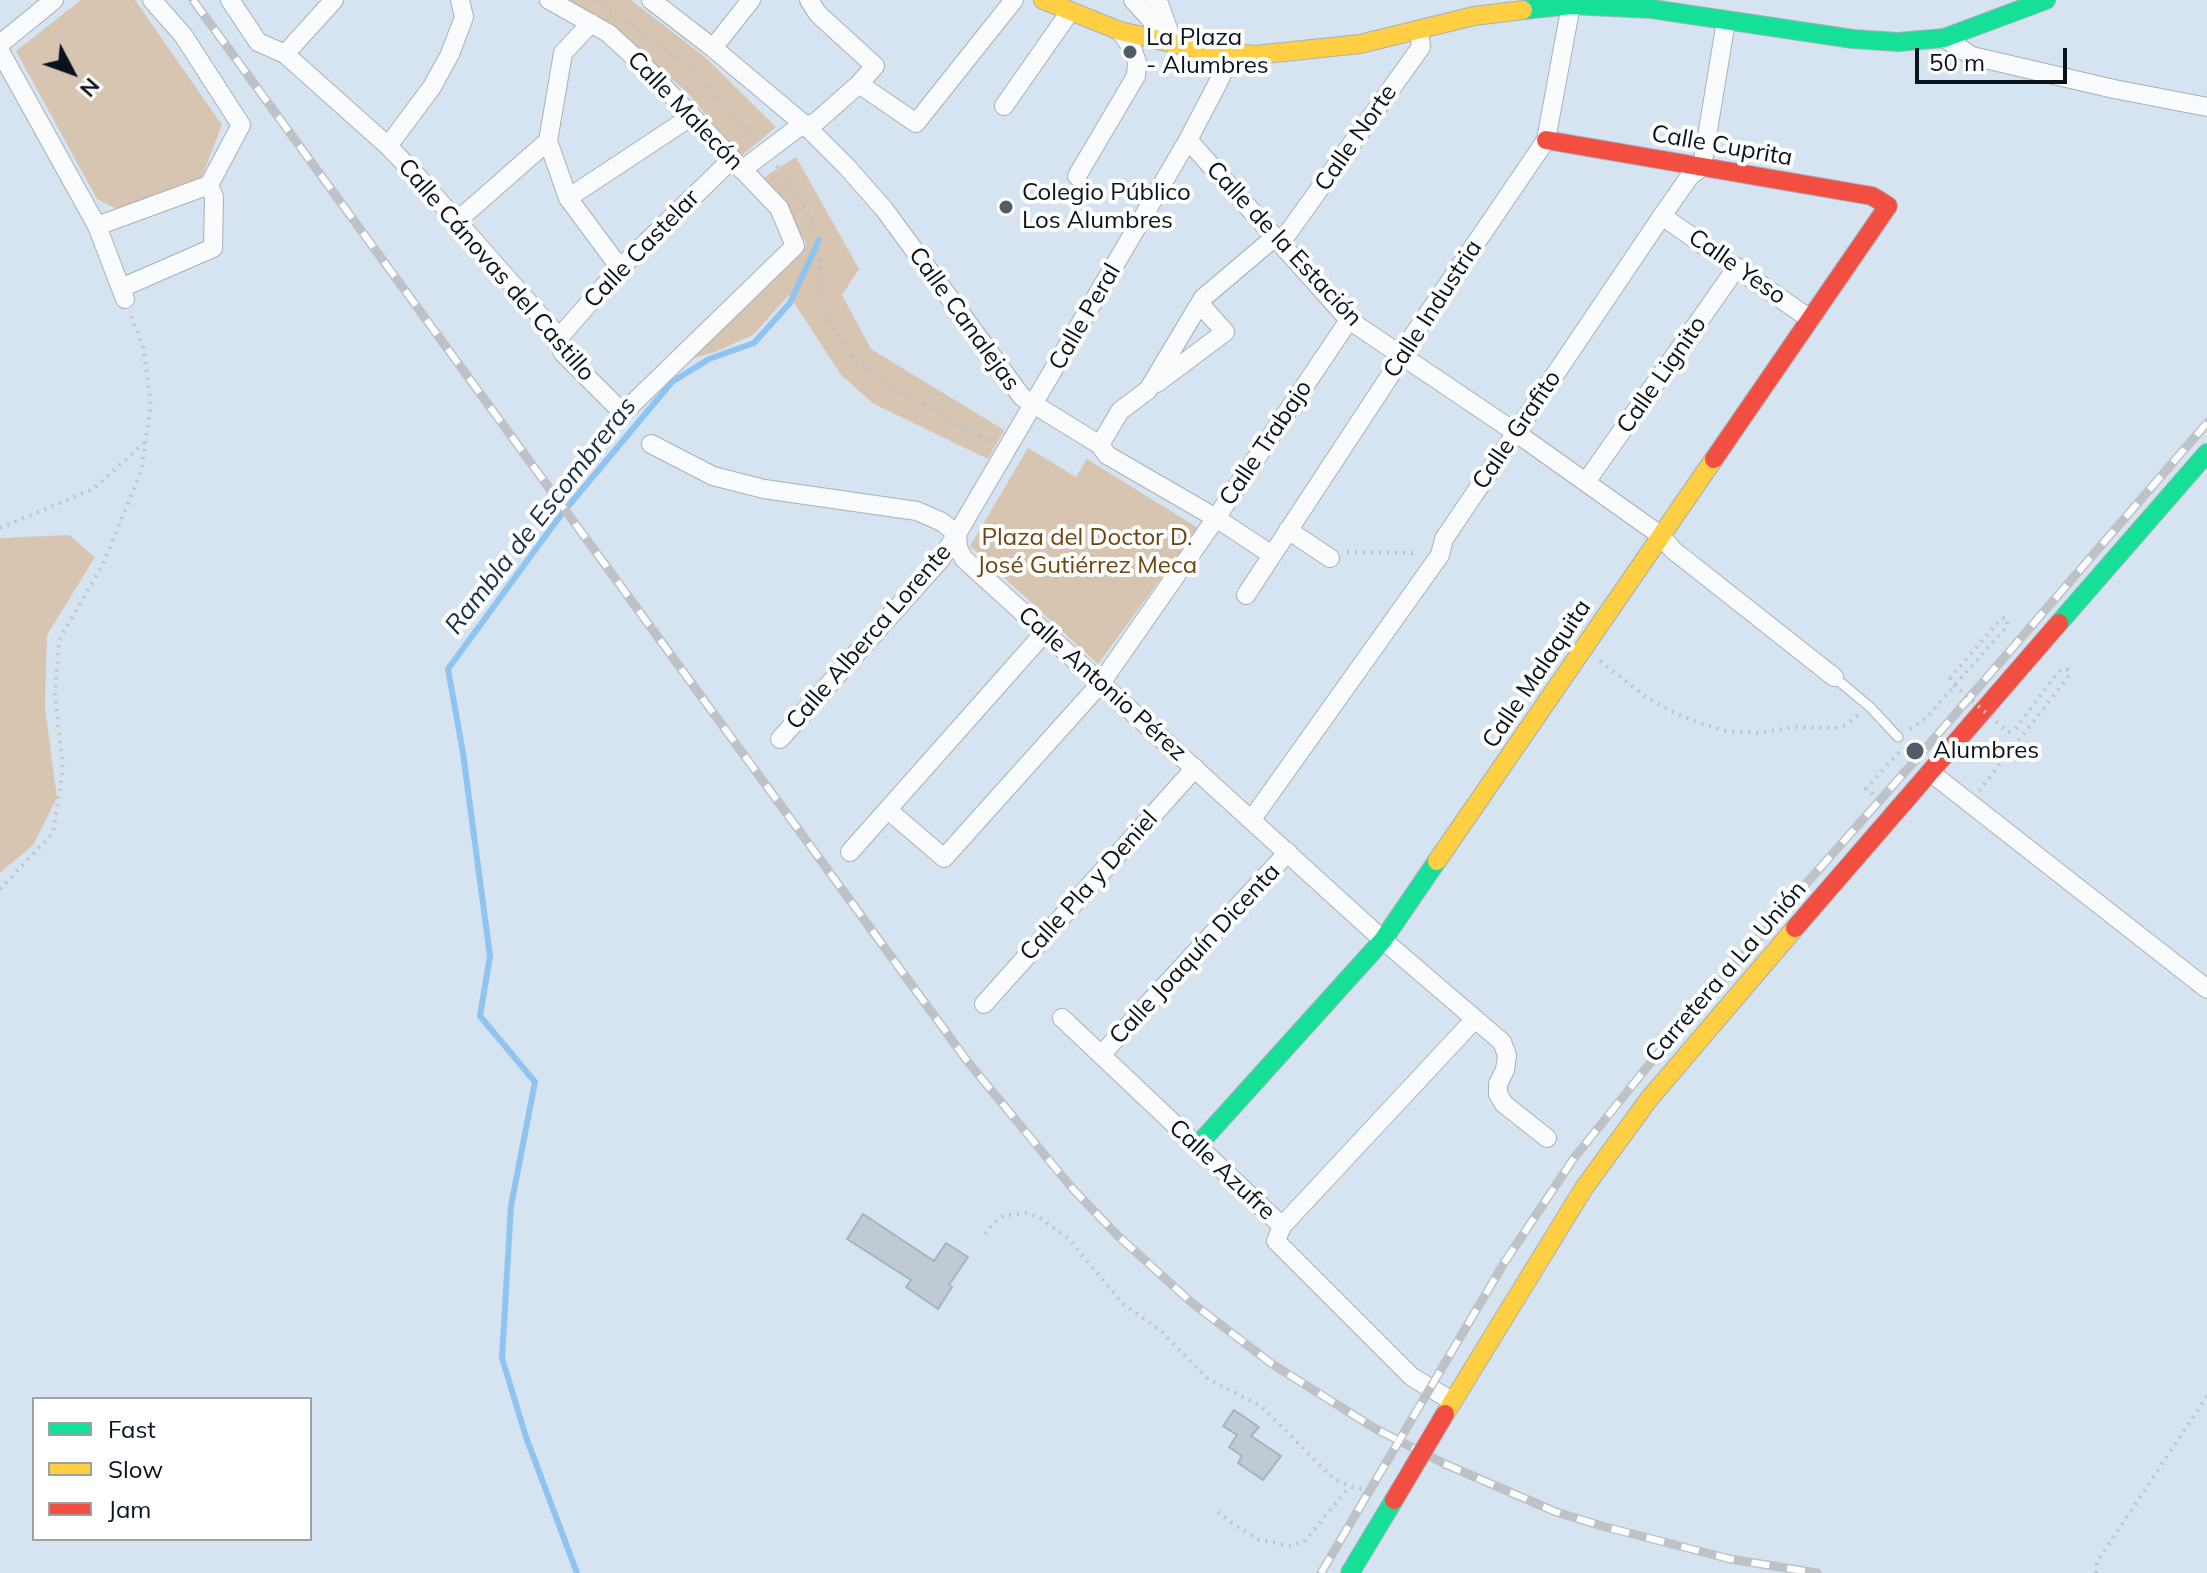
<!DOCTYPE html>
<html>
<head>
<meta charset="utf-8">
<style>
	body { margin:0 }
	#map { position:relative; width:2207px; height:1573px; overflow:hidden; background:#d6e3f0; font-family:Mulish,sans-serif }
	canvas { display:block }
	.legend { position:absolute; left:32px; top:1397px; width:280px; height:144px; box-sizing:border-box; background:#fff; border:2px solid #9ca1a5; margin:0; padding:10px 14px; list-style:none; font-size:24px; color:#08131d }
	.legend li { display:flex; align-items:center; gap:16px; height:40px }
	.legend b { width:40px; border:2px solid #9ca1a5 }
	.north { position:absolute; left:32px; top:32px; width:80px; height:80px; -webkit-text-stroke:6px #fff; paint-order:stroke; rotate:131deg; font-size:22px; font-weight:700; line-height:32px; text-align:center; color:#08131d }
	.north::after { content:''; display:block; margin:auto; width:28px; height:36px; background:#08131d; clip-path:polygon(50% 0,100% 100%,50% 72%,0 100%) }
	.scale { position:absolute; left:1915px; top:48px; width:152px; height:36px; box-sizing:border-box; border:4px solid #08131d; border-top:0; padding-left:10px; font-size:24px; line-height:28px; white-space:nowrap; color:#08131d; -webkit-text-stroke:6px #fff; paint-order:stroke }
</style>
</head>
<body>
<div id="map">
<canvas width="2207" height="1573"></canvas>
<ul class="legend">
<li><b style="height:10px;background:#16e098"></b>Fast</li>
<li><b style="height:10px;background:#ffcf43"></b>Slow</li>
<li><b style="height:10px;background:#f24e42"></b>Jam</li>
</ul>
<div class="north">N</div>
<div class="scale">50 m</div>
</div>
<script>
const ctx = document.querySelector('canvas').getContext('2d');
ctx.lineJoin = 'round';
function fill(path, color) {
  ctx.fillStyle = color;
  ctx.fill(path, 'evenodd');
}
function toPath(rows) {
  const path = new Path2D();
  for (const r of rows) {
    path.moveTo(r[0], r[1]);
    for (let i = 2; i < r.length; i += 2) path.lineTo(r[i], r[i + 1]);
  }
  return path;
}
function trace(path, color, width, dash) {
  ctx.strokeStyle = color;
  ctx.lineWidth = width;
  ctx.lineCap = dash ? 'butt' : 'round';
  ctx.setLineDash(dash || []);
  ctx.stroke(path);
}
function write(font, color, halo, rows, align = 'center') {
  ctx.font = font + ' Mulish,sans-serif';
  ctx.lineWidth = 8;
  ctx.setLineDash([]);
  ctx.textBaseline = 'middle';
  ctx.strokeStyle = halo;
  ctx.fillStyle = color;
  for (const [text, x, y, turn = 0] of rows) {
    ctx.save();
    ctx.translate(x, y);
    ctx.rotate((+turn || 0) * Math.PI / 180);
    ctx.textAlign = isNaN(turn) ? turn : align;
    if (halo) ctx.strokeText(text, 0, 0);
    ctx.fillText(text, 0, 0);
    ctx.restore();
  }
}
const green = toPath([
	[81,0,135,0,222,125,201,179,117,209,97,199,16,51],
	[569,0,631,0,705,57,776,127,740,157,688,93,610,26],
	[796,157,859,269,842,295,871,349,1004,430,988,459,874,404,841,375,789,295,753,335,715,352,693,358,807,244,763,178],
	[1028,448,1076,477,1087,459,1198,528,1098,664,970,546],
	[69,535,95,557,47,635,45,708,57,798,33,845,0,873,0,538]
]);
const stream = toPath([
	[577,1573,526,1437,502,1358,511,1206,535,1082,480,1016,490,956,463,753,448,669,560,516,672,382,709,359,754,343,790,303,819,240]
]);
const building = toPath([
	[863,1214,934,1261,946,1243,968,1257,949,1285,952,1287,938,1309,906,1287,911,1280,847,1239,863,1214],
	[1234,1410,1259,1427,1251,1436,1281,1456,1263,1480,1238,1463,1242,1456,1229,1447,1237,1435,1223,1426,1234,1410]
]);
const path = toPath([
	[597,0,615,13],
	[625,21,684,63,755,137],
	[777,166,809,216,819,240,823,305,826,317,854,359,894,388,992,443],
	[0,528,93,489,144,443],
	[1347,552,1418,553],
	[1600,661,1647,698,1683,717,1725,731,1760,733,1793,727,1835,728,1846,725,1858,715],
	[1910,729,1927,717,2007,626,2008,620,2004,618,2000,620,1950,678],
	[1979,791,2069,676,2068,670,2062,669,2058,672,2013,732],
	[1873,794,1866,789,1900,751],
	[0,889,53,833,63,769,55,695,59,640,103,564,141,472,151,405,143,346,131,316],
	[985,1234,993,1223,1003,1216,1026,1213,1039,1217,1068,1238,1122,1303,1160,1330,1208,1379,1261,1406,1334,1479,1352,1487,1373,1491],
	[1218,1512,1233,1524,1258,1539,1288,1546,1304,1542,1350,1486],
	[2096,1573,2097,1562,2207,1396]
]);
const lane = toPath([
	[1834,677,1870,707,1898,737]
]);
const street = toPath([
	[230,0,258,42,285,54,388,146,417,176,551,328,563,353,623,413,795,246,779,208,642,64,608,33,549,0],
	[651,0,713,48,806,126,847,167,884,209,1022,397,1100,445,1107,455,1216,518,1272,555],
	[809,0,818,14,875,66,859,84],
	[1133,0,1173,44],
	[1155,0,1160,6,1171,37],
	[591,23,563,53,548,141,568,198,620,268],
	[1944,38,1972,56,2114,89,2207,107],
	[0,44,54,0],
	[713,48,751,0],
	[0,51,97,226,125,299],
	[285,54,334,0],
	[1004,106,1069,13],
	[1188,140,1349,320,1515,432,1660,535,1673,550,1834,677],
	[388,146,432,87,450,54,464,17,460,0],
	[742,170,796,129,816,122,859,84,916,123,1014,0],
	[1077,176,1136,76,1137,62,1132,48,1120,31],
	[568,198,692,116],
	[1662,216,1810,319],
	[457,221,548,141],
	[97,226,209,185,241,125,183,35,152,0],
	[1279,242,1288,233,1421,47,1419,30],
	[121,288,213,248,214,197,209,185],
	[556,341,620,268,731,160],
	[1157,383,1225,332,1200,304],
	[651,444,713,476,764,489,917,511,942,522,957,534,958,548,964,559,1383,940,1502,1042,1507,1055,1505,1070,1498,1084,1498,1094,1504,1104,1547,1138],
	[1100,445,1120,411,1148,390,1203,298,1275,237],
	[1586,482,1737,267],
	[1288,530,1330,558],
	[1246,595,1397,365,1408,343,1546,140,1571,5],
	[780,739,940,560,957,534,1188,140,1221,77,1228,54],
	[1930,772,2207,989],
	[888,810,944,858,1101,683,1216,518,1349,320],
	[1252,819,1440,555,1444,539,1662,216,1690,176,1702,167,1726,21],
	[850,852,1045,632],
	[984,1004,1195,768],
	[1062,1018,1282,1226],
	[1101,1055,1288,852],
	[1452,1401,1412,1377,1276,1241,1282,1226,1475,1019]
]);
const fast = toPath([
	[1523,10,1571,5,1652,9,1853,39,1898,42,1944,38,2046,0],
	[2059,623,2207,453],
	[1197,1146,1383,940,1437,861],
	[1350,1573,1394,1500]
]);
const slow = toPath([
	[1043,0,1120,31,1202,50,1255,55,1360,44,1474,16,1523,10],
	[1437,861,1714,459],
	[1445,1414,1584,1188,1649,1099,1795,928]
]);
const jam = toPath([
	[1546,140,1872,196,1888,206,1714,459],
	[1795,928,2059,623]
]);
const rail = toPath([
	[193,0,968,1062,1072,1188,1117,1235,1191,1302,1272,1364,1376,1429,1445,1464,1556,1512,1602,1526,1730,1559,1817,1573],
	[1321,1573,1504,1263,1574,1158,1676,1031,1919,756,2207,423]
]);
const pathBridge = toPath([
	[1950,678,1954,685,2008,732,2013,732]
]);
const jamBridge = toPath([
	[1394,1500,1445,1414]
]);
const markers = [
	[1130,52,8,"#505c67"],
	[1006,207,8,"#505c67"],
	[1915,751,10,"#505c67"]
];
const poiNames = [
	["La Plaza",1146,38],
	["- Alumbres",1146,66],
	["Colegio Público",1022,193],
	["Los Alumbres",1022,221],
	["Alumbres",1933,751]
];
const streetNames = [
	["Calle Malecón",685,111,46],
	["Calle Norte",1356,138,-55],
	["Calle Cuprita",1722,146,10],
	["Calle de la Estación",1284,244,47],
	["Calle Castelar",642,249,-46],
	["Calle Yeso",1737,267,35],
	["Calle Cánovas del Castillo",496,270,49],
	["Calle Industria",1433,309,-57],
	["Calle Peral",1085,317,-60],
	["Calle Canalejas",964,319,54],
	["Calle Lignito",1662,375,-55],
	["Calle Grafito",1517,430,-56],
	["Calle Trabajo",1266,443,-56],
	["Calle Alberca Lorente",869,637,-49],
	["Calle Malaquita",1537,674,-56],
	["Calle Antonio Pérez",1102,684,42],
	["Calle Pla y Deniel",1089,886,-48],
	["Calle Joaquín Dicenta",1195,954,-47],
	["Carretera a La Unión",1726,972,-49],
	["Calle Azufre",1222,1170,43]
];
const parkNames = [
	["Plaza del Doctor D.",1087,538],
	["José Gutiérrez Meca",1087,566]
];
const waterNames = [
	["Rambla de Escombreras",541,516,-52]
];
fill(green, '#d8c5b1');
trace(stream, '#8fc4f1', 6);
fill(building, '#bfcad5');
trace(building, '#a7b3bd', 2);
trace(lane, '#a6b1bc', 11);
trace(street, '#a6b1bc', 20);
trace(fast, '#a6b1bc', 20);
trace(slow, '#a6b1bc', 20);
trace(jam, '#a6b1bc', 20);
trace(path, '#bfc4c9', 4, [2, 6]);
trace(lane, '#f9fbfd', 9);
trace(street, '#f9fbfd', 18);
trace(fast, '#16e098', 18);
trace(slow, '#ffcf43', 18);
trace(jam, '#f24e42', 18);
trace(rail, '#bec2c6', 9);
trace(rail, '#fff', 6, [18]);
trace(jamBridge, '#a6b1bc', 20, []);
trace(pathBridge, '#bfc4c9', 4, [2, 6]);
trace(jamBridge, '#f24e42', 18);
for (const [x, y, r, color] of markers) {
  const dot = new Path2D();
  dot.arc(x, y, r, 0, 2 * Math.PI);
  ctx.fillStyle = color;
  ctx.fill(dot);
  trace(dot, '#fff', 3);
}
write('24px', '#08131d', '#fff', poiNames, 'left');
write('24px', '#08131d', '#fff', streetNames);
write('24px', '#6e4410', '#fff', parkNames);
write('italic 26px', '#14324b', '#fff', waterNames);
</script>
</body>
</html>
